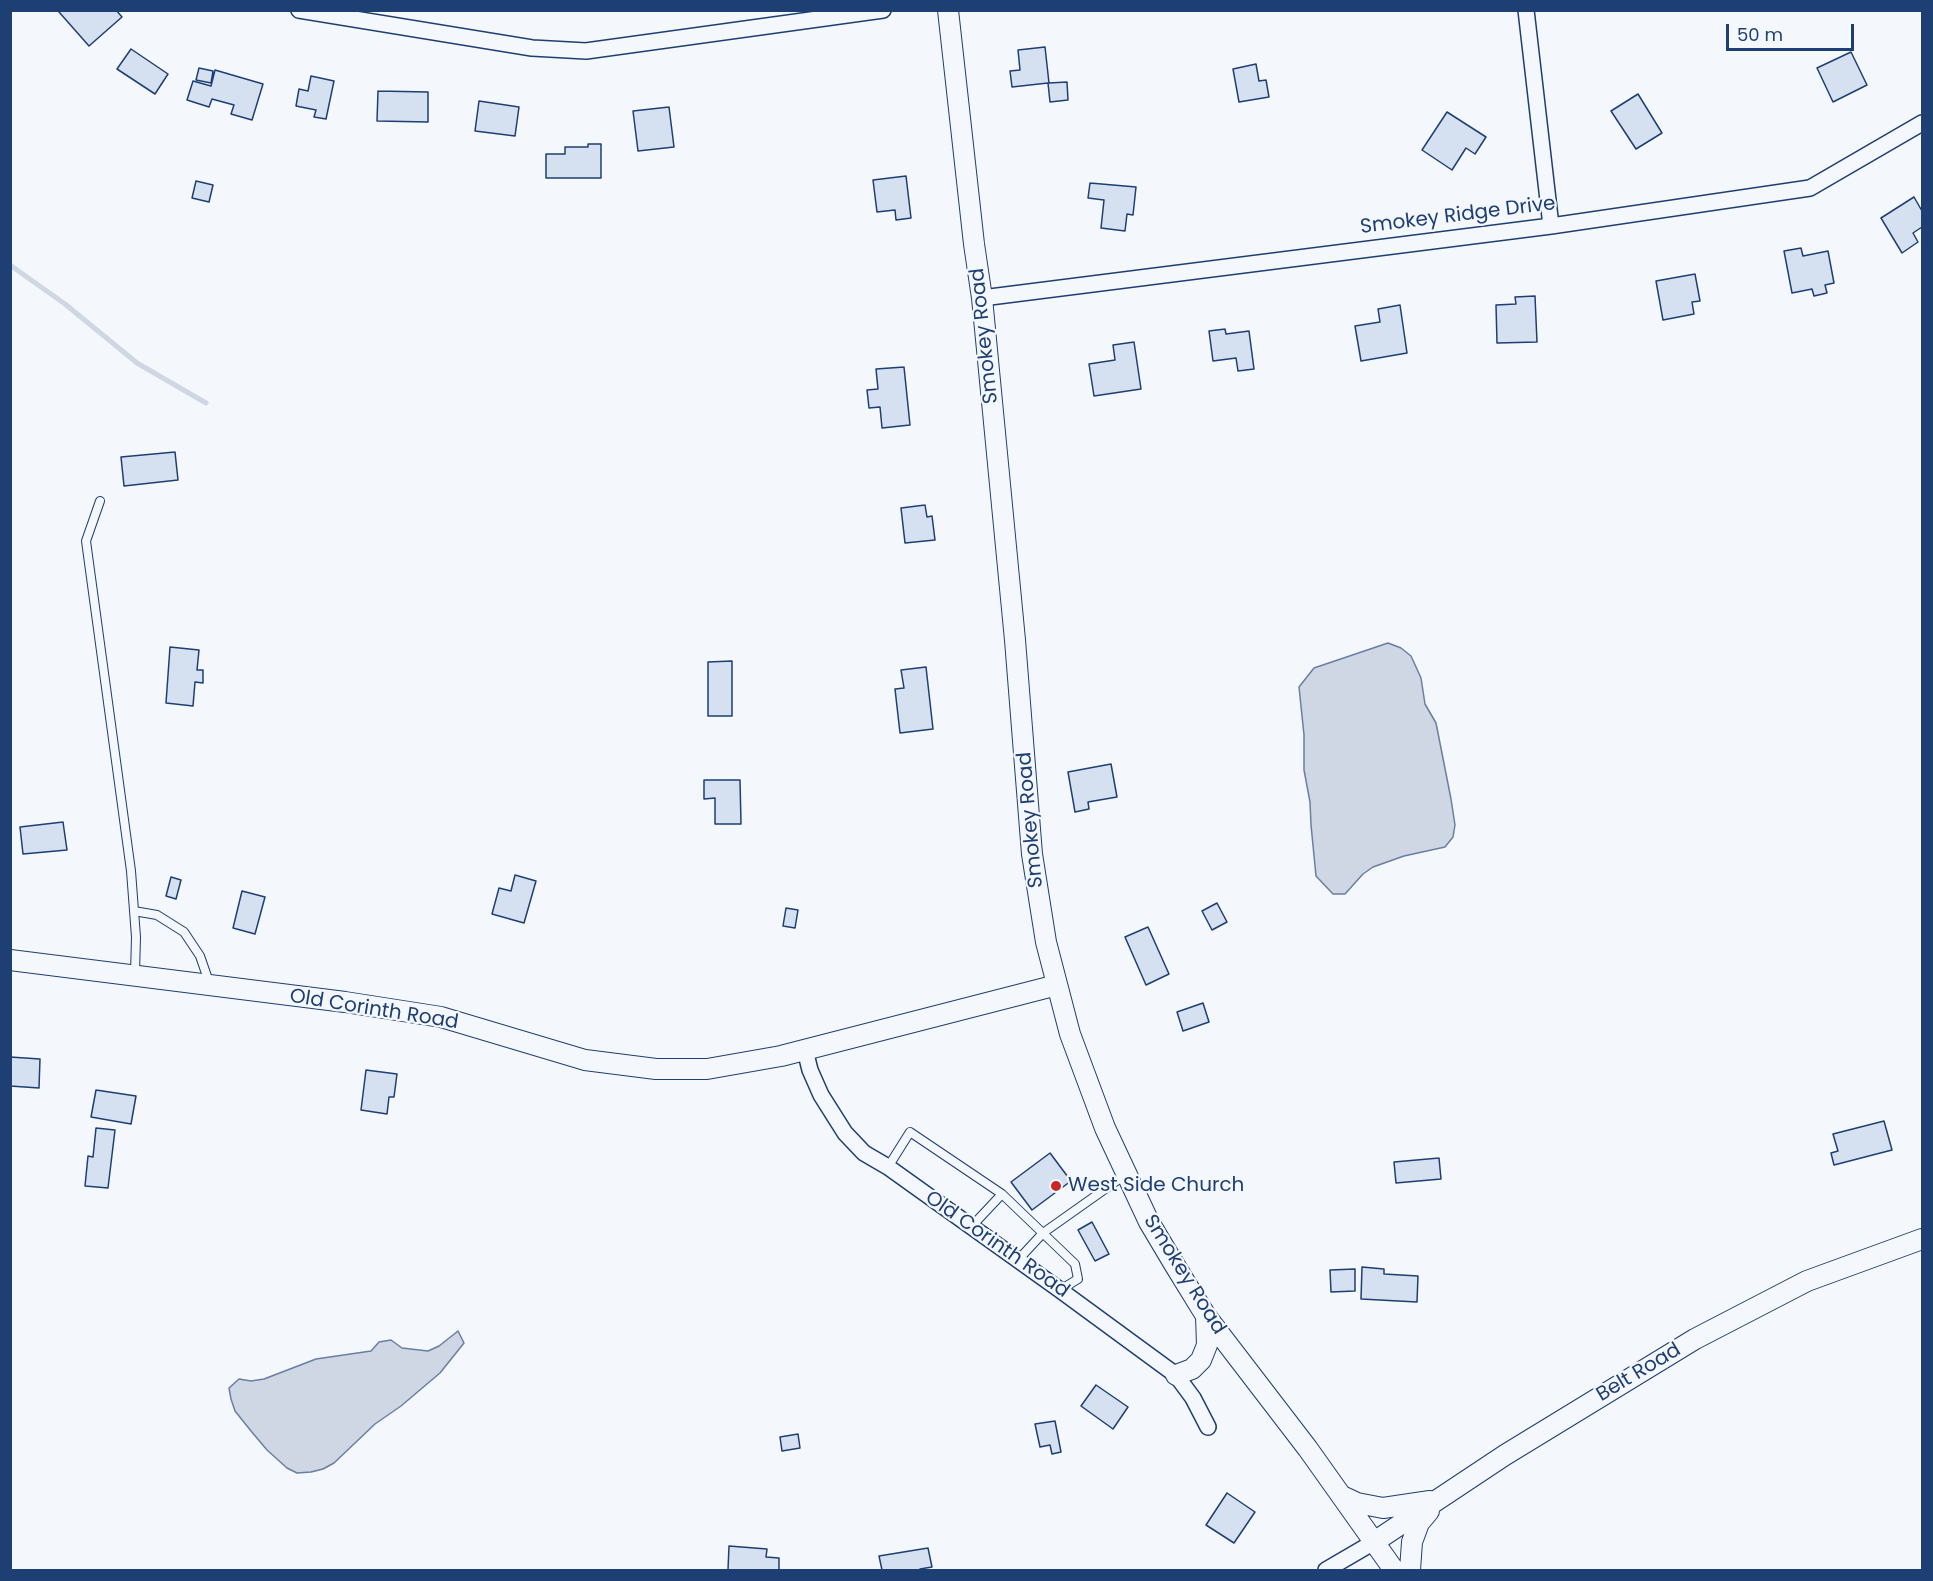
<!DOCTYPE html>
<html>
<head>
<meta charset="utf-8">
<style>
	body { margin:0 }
	#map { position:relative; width:1933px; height:1581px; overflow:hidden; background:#f4f7fb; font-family:Poppins,sans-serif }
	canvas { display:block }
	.frame { position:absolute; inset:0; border:12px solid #1d3f73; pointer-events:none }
	.scale { position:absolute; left:1726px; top:24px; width:128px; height:27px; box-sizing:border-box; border:3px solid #1d3f73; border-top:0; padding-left:8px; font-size:18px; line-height:21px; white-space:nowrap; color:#1d3f73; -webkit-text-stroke:4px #f4f7fb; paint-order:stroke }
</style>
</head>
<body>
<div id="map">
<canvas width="1933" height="1581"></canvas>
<div class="frame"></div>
<div class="scale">50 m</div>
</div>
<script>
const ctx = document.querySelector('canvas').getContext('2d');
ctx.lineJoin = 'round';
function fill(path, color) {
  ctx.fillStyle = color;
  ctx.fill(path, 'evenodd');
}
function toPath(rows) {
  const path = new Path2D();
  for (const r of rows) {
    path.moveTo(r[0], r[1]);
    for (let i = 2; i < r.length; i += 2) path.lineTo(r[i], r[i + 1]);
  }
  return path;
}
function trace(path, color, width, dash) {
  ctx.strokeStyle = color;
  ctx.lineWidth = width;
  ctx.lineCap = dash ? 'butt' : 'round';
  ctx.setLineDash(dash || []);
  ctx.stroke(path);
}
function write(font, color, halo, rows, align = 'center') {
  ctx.font = font + ' Poppins,sans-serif';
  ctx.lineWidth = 4.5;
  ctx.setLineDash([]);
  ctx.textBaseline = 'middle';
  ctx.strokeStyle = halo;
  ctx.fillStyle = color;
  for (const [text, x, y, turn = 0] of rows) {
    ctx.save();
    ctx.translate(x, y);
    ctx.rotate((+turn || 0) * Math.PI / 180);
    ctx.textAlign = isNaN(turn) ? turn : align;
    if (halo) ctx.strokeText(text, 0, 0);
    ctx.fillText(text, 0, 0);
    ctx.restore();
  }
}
const water = toPath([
	[1388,643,1401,648,1411,656,1421,678,1425,704,1436,723,1451,799,1455,825,1453,837,1445,847,1404,856,1373,867,1363,874,1345,894,1333,894,1316,876,1311,825,1310,802,1304,770,1304,735,1299,687,1314,668,1388,643],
	[458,1331,464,1343,440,1373,401,1406,375,1424,334,1463,323,1469,311,1472,297,1473,287,1468,267,1450,251,1431,235,1411,231,1399,229,1388,239,1379,251,1381,264,1379,316,1359,371,1351,379,1342,391,1340,402,1348,428,1351,439,1346,458,1331]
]);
const stream = toPath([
	[10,265,65,304,137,363,206,403]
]);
const building = toPath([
	[60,10,116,10,122,17,89,46,59,12,60,10],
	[1045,47,1049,83,1067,82,1068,100,1050,102,1048,83,1012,87,1010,71,1020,70,1018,50,1045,47],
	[131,49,168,74,155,94,117,69,131,49],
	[1851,52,1867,85,1833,102,1817,68,1851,52],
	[1256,64,1259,81,1266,80,1269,97,1239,102,1233,69,1256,64],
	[199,68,213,71,211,83,196,80,199,68],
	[215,70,263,84,252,120,231,114,234,105,212,99,209,107,187,100,193,81,211,86,215,70],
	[311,76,334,81,326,119,314,117,316,110,296,106,299,89,308,91,311,76],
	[378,91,428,92,428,122,377,121,378,91],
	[1638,94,1662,133,1636,149,1611,111,1638,94],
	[479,101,519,107,515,136,475,131,479,101],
	[669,107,674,147,638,151,633,111,669,107],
	[1447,112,1486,137,1475,154,1466,148,1452,170,1422,150,1447,112],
	[588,144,601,144,601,178,546,178,546,154,565,154,565,147,588,147,588,144],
	[906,176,911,218,896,220,895,210,877,212,873,180,906,176],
	[196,181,213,185,209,202,192,198,196,181],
	[1090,183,1136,187,1133,215,1127,214,1125,231,1101,228,1104,200,1088,198,1090,183],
	[1914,197,1922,211,1922,227,1913,233,1918,242,1902,253,1881,218,1914,197],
	[1801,248,1803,256,1828,251,1834,283,1825,285,1827,293,1814,296,1812,289,1792,293,1784,251,1801,248],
	[1695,274,1700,301,1692,302,1694,314,1663,320,1656,281,1695,274],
	[1535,296,1537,342,1497,343,1496,305,1516,304,1515,297,1535,296],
	[1400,305,1407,353,1361,361,1355,326,1380,322,1378,309,1400,305],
	[1225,329,1226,334,1249,331,1254,369,1238,371,1236,358,1213,361,1209,331,1225,329],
	[1134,342,1141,389,1094,396,1089,364,1115,360,1113,345,1134,342],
	[904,367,910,425,882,428,880,407,869,408,867,390,878,389,876,369,904,367],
	[175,452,178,480,124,486,121,457,175,452],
	[925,505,927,517,932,516,935,540,905,543,901,508,925,505],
	[170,647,199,650,197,670,203,670,203,683,195,682,193,706,166,703,170,647],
	[732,661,732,716,708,716,708,662,732,661],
	[926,667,933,729,900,733,895,689,904,688,901,670,926,667],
	[1111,764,1117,797,1088,802,1089,809,1075,812,1068,772,1111,764],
	[704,780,740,780,741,824,715,824,715,798,704,799,704,780],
	[63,822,67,850,23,854,20,827,63,822],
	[515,875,536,881,524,923,492,914,499,888,511,891,515,875],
	[171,877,181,880,176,899,166,896,171,877],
	[242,891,265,897,255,934,233,928,242,891],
	[1217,903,1227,922,1212,930,1202,911,1217,903],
	[786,908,798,910,795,928,783,926,786,908],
	[1148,927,1169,974,1146,985,1125,937,1148,927],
	[1203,1003,1209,1022,1183,1031,1177,1012,1203,1003],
	[10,1057,40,1059,39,1088,10,1086,10,1057],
	[366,1070,397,1074,394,1097,389,1097,387,1114,361,1110,366,1070],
	[96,1090,136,1096,131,1124,91,1117,96,1090],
	[1884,1121,1892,1150,1834,1165,1831,1153,1838,1151,1833,1134,1884,1121],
	[96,1128,115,1130,108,1188,85,1186,88,1156,93,1157,96,1128],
	[1050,1153,1071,1181,1032,1210,1011,1182,1050,1153],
	[1439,1158,1441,1179,1396,1183,1394,1162,1439,1158],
	[1092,1222,1109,1254,1095,1261,1078,1230,1092,1222],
	[1362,1267,1384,1269,1384,1274,1418,1276,1417,1302,1361,1299,1362,1267],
	[1355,1269,1355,1291,1331,1292,1330,1270,1355,1269],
	[1096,1385,1128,1407,1113,1429,1081,1406,1096,1385],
	[1055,1421,1061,1452,1052,1454,1050,1445,1040,1447,1035,1424,1055,1421],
	[798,1434,800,1448,782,1451,780,1437,798,1434],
	[1227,1493,1255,1512,1234,1543,1206,1525,1227,1493],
	[729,1546,767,1549,766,1557,779,1558,779,1570,728,1570,729,1546],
	[928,1548,932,1567,920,1569,921,1570,882,1570,879,1556,928,1548]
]);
const service = toPath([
	[100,501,86,541,131,871,136,937,135,973],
	[134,911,157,915,184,932,200,956,209,982],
	[888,1167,910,1132,1002,1194,1075,1264,1078,1279,1060,1290],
	[971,1227,1002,1194],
	[1018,1260,1043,1233,1125,1175]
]);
const minor = toPath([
	[299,10,532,48,586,51,883,10],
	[1526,10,1551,226],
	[982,298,1551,226,1810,188,1922,123],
	[805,1050,810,1070,821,1095,845,1133,864,1153,888,1167,1060,1290,1176,1375,1193,1398,1208,1427],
	[1326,1570,1374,1542]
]);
const tertiary = toPath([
	[948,10,974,244,982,298,1015,640,1032,854,1046,942,1070,1034,1105,1128,1149,1222,1174,1264,1206,1316,1308,1449,1394,1570],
	[10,960,345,1002,441,1017,585,1060,656,1069,707,1069,781,1056,1057,985],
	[1176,1375,1192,1369,1201,1360,1207,1345,1206,1316],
	[1342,1496,1357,1503,1383,1508,1430,1501],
	[1374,1542,1505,1455,1695,1339,1807,1281,1922,1239],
	[1410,1570,1412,1542,1419,1523,1429,1511]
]);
const markers = [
	[1056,1186,6,"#c62828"]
];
const streetNames = [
	["Smokey Ridge Drive",1458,216,-7],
	["Smokey Road",985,336,-96],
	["Smokey Road",1031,820,-95],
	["Old Corinth Road",374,1010,9],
	["Old Corinth Road",997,1245,35],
	["Smokey Road",1184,1275,58],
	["Belt Road",1639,1373,-31]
];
const poiNames = [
	["West Side Church",1068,1186]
];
fill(water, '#cfd7e4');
trace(water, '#687fa3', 1.5);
trace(stream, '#cfd7e4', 5);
fill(building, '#d5e0f0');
trace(building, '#1d3f73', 1.5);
trace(service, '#1d3f73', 10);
trace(minor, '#1d3f73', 18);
trace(tertiary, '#1d3f73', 22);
trace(service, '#f4f7fb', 8);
trace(minor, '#f4f7fb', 15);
trace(tertiary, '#f4f7fb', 20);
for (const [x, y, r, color] of markers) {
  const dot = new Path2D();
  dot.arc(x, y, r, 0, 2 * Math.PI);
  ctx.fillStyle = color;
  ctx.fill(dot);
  trace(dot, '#f4f7fb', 2);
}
write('20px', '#1d3f73', '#f4f7fb', streetNames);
write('20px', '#1d3f73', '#f4f7fb', poiNames, 'left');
</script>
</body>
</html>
